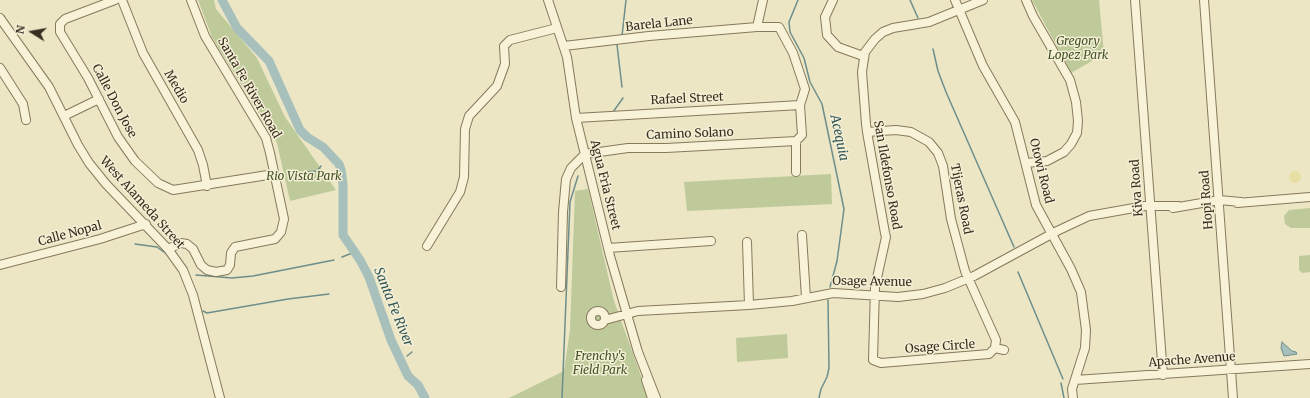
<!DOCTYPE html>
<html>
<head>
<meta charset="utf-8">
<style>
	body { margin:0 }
	#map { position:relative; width:1310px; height:398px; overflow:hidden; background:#ece6c5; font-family:Merriweather,serif }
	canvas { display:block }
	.north { position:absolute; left:12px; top:12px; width:40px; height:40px; -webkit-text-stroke:3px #f4efd5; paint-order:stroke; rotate:281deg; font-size:11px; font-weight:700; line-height:16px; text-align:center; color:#382e1f }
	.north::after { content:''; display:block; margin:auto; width:14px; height:18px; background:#382e1f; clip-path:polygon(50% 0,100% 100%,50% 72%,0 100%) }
</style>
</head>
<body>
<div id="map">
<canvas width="1310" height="398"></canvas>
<div class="north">N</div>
</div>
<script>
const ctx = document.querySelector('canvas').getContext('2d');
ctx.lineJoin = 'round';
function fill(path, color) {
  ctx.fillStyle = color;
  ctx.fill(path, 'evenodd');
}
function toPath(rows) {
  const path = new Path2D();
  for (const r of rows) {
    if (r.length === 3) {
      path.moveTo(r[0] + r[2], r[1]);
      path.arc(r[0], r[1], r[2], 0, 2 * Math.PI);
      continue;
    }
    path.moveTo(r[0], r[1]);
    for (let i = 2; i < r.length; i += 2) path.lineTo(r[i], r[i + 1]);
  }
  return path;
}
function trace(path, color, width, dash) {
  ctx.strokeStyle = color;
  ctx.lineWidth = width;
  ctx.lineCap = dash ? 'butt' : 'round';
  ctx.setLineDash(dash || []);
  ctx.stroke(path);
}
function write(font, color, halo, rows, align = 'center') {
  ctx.font = font + ' Merriweather,serif';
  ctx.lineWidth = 3;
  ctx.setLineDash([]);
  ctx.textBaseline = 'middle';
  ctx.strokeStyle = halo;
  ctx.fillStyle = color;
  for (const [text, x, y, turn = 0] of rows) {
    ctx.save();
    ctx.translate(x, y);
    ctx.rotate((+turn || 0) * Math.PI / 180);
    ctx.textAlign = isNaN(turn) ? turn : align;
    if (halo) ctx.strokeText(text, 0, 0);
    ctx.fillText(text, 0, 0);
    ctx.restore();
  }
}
const green = toPath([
	[198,0,214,0,216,9,257,58,285,117,336,190,290,201,277,143,212,37],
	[1032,0,1099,0,1104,54,1071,73],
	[831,174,832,204,687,211,684,182],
	[588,189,614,301,649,398,509,398,564,371,570,330,575,191],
	[1310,208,1310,228,1291,228,1285,224,1284,216,1289,210],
	[1310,255,1310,272,1302,273,1299,270,1299,256],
	[787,334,788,358,737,362,736,338]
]);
const sand = toPath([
	[1295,177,6]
]);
const water = toPath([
	[1282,342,1292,351,1296,352,1297,354,1284,356,1281,348,1282,342]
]);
const stream = toPath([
	[798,0,789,22,790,32,804,58,810,82,822,104,844,209,837,261,830,287],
	[910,0,918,18],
	[622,36,626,0],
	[617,45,622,87],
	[933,49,938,71,946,92,1014,247],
	[613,112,623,98],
	[307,172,317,171,321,166],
	[135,244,157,247,168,255],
	[342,257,355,252],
	[1018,272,1063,379],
	[196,275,232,278,253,276,334,260],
	[203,311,207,313,288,299,329,294],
	[407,356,412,352],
	[1061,383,1064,398],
	[562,398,570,202,578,176],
	[819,398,821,389,827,377,829,368,828,300]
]);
const river = toPath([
	[222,0,237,28,269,61,300,130,307,137,323,147,339,164,341,170,343,184,343,235,360,260,369,277,391,340,408,376,418,385,425,398]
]);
const minor = toPath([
	[115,0,65,19,60,24,60,32,88,78,118,137,135,161,158,183,173,190,274,174],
	[122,0,143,53,198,150,203,165,207,186],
	[548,0,567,57,576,118,610,256,638,352,656,398],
	[763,0,757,27,779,27,793,53,805,89,800,105,802,135,796,141,796,172],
	[833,0,825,17,827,35,838,47,863,56],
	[955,0,983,66,1015,122,1036,205,1071,269,1081,292,1086,330,1085,348,1072,389,1073,398],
	[1135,0,1163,375],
	[1204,0,1233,398],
	[0,18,49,87,78,145,89,163,106,184,168,249,183,270,193,295,220,398],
	[564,46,649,36,757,27],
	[0,68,23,104,26,120],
	[64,116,99,99],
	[576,118,800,105],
	[867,132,896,130,911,132,929,142,938,153,943,166,951,219,965,271,996,340,995,348,989,354,881,363,873,360,875,287,886,237,885,233,867,132,866,124,862,72,865,52,875,39,883,32,893,28,929,22,983,0],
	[1026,163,1047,161,1064,152,1071,144,1077,133,1078,121,1076,102,1070,80,1033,16,1026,0],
	[1237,203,1310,197],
	[1173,208,1219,200,1241,202],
	[802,235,806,298],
	[747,242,749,305],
	[427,246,460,192,464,177,465,129,469,116,497,86,505,64,504,46,510,40,557,28],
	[608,248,711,241],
	[168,249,181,243,187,244,193,249,201,265,207,270,216,272,227,270,230,265,231,253,235,247,275,239,281,232,284,219,270,153,266,138,205,36,191,0],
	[0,265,100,239,146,224],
	[561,287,563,212,566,179,571,168,585,154,628,148,666,148,796,141],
	[598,318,7],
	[605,320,638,311,749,305,792,301,833,293,898,297,923,294,945,288,974,276,1057,231,1089,216,1145,206,1178,206],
	[995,348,1004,350],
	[646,380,652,398],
	[1075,380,1310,364]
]);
const streetNames = [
	["Barela Lane",659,24,-6],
	["Medio",176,87,60],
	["Santa Fe River Road",249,88,60],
	["Rafael Street",687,99,-3],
	["Calle Don Jose",114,101,62],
	["Camino Solano",690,134,-2],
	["Otowi Road",1041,171,76],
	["San Ildefonso Road",887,175,80],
	["Agua Fria Street",605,185,76],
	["Kiva Road",1137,188,-94],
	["Tijeras Road",961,199,79],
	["Hopi Road",1207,200,-94],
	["West Alameda Street",142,203,48],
	["Calle Nopal",70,234,-15],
	["Osage Avenue",872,282,1],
	["Osage Circle",940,347,-4],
	["Apache Avenue",1192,360,-4]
];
const parkNames = [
	["Gregory",1078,42],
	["Lopez Park",1078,56],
	["Rio Vista Park",304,177],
	["Frenchy's",600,357],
	["Field Park",600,371]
];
const waterNames = [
	["Acequia",839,138,78],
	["Santa Fe River",393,307,68]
];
fill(green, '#beca9a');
fill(sand, '#e7dea4');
fill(water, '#a7c0bc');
trace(water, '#6e8e8b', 1);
trace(stream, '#6e8e8b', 1.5);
trace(river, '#a7c0bc', 9);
trace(minor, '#87795c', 10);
trace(minor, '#f7f2d8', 8);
write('12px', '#382e1f', '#f4efd5', streetNames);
write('italic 12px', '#425327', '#f4efd5', parkNames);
write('italic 13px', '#2f5457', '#f4efd5', waterNames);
</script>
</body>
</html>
